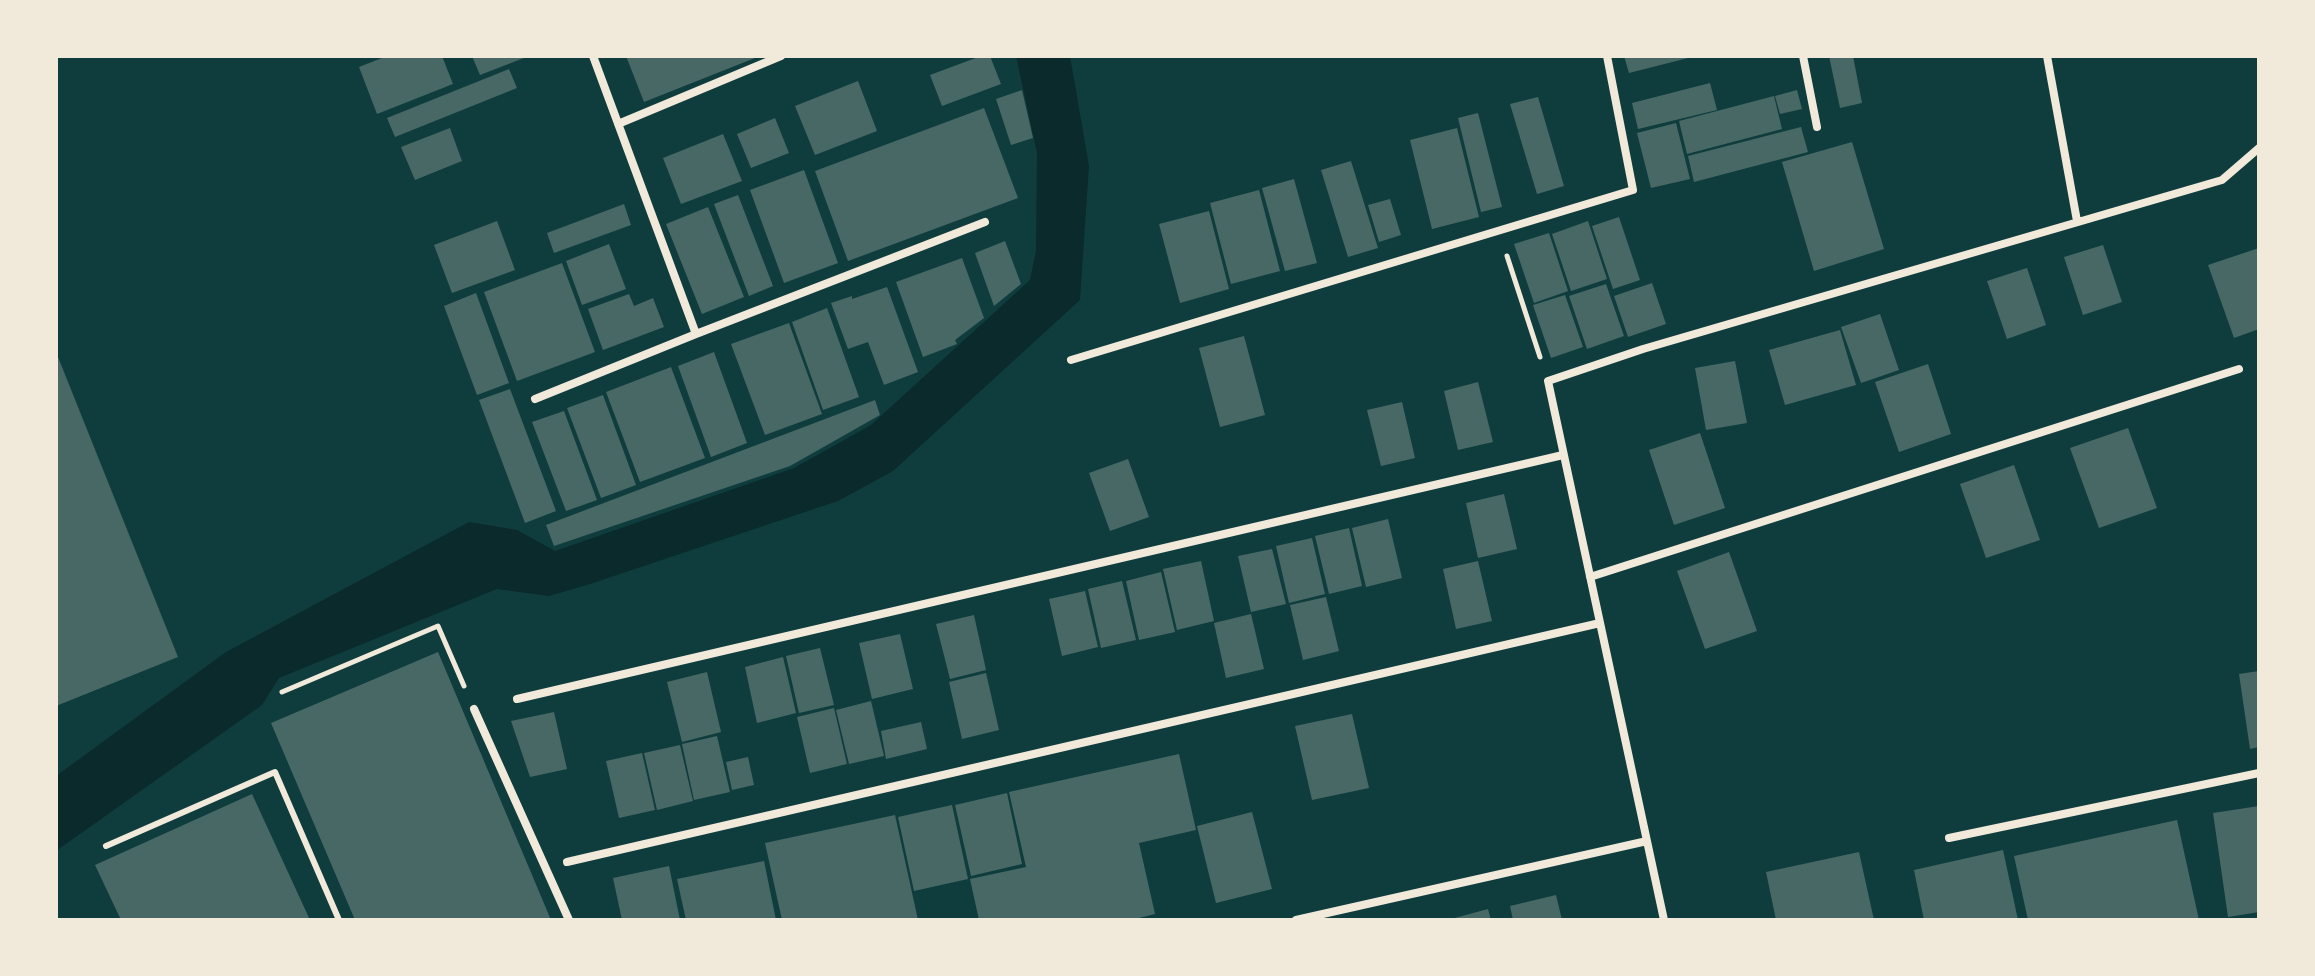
<!DOCTYPE html>
<html>
<head>
<meta charset="utf-8">
<style>
	body { margin:0 }
	#map { position:relative; width:2315px; height:976px; overflow:hidden; background:#0f3d3e; font-family:"DejaVu Sans",sans-serif }
	canvas { display:block }
	.frame { position:absolute; inset:0; border:58px solid #f1e9da; pointer-events:none }
</style>
</head>
<body>
<div id="map">
<canvas width="2315" height="976"></canvas>
<div class="frame"></div>
</div>
<script>
const ctx = document.querySelector('canvas').getContext('2d');
ctx.lineJoin = 'round';
function fill(path, color) {
  ctx.fillStyle = color;
  ctx.fill(path, 'evenodd');
}
function toPath(rows) {
  const path = new Path2D();
  for (const r of rows) {
    path.moveTo(r[0], r[1]);
    for (let i = 2; i < r.length; i += 2) path.lineTo(r[i], r[i + 1]);
  }
  return path;
}
function trace(path, color, width, dash) {
  ctx.strokeStyle = color;
  ctx.lineWidth = width;
  ctx.lineCap = dash ? 'butt' : 'round';
  ctx.setLineDash(dash || []);
  ctx.stroke(path);
}
const water = toPath([
	[1016,56,1070,56,1089,166,1080,300,893,471,838,501,590,584,549,596,497,589,279,678,262,705,56,851,56,776,226,652,469,522,517,530,555,551,794,468,871,425,1030,280,1036,251,1037,153]
]);
const building = toPath([
	[387,56,442,56,453,84,377,114,359,67],
	[472,56,529,56,480,75],
	[626,56,760,56,644,102],
	[981,56,990,56,1001,84,942,106,930,75],
	[1624,56,1692,56,1692,57,1629,73],
	[1829,56,1853,56,1862,103,1840,108],
	[509,69,517,88,395,137,387,118],
	[858,81,877,131,815,155,795,106],
	[1710,83,1717,110,1638,129,1632,103],
	[1022,90,1033,138,1011,145,996,99],
	[1797,90,1802,109,1780,114,1775,96],
	[1774,96,1782,129,1687,154,1679,121],
	[1538,97,1564,186,1537,194,1510,104],
	[984,108,1018,198,848,261,815,171],
	[1478,113,1502,207,1481,212,1458,118],
	[775,118,789,153,751,168,737,134],
	[1676,123,1690,179,1651,188,1637,133],
	[1801,127,1808,152,1694,182,1688,156],
	[450,128,462,161,415,180,401,147],
	[1457,128,1479,217,1432,229,1410,140],
	[723,134,742,181,681,204,663,158],
	[1852,142,1884,249,1814,271,1782,162],
	[1351,161,1378,248,1348,257,1321,170],
	[804,170,838,263,784,283,750,190],
	[1294,179,1317,263,1285,271,1262,188],
	[1259,190,1280,271,1231,284,1210,203],
	[738,195,773,286,749,296,714,204],
	[1390,199,1401,235,1379,242,1368,205],
	[624,204,631,225,554,253,547,233],
	[708,207,744,297,702,314,666,224],
	[1209,211,1229,289,1180,303,1159,224],
	[1619,217,1640,280,1613,289,1592,226],
	[497,221,515,270,452,293,434,245],
	[1588,221,1607,279,1571,291,1552,234],
	[1549,233,1568,291,1534,303,1514,244],
	[1005,241,1021,284,994,306,975,253],
	[609,244,626,289,582,305,566,261],
	[2103,245,2122,302,2083,315,2064,257],
	[2259,248,2259,329,2234,338,2208,265],
	[962,258,984,318,955,340,957,344,923,357,896,282],
	[562,263,595,352,517,381,484,292],
	[2027,268,2046,325,2007,339,1987,281],
	[1652,283,1666,324,1628,337,1614,296],
	[1606,284,1624,336,1587,349,1569,296],
	[887,287,918,372,884,385,868,342,848,349,831,303,852,296,852,299],
	[476,293,509,383,477,395,444,306],
	[629,294,634,306,653,298,664,327,603,350,588,309],
	[1565,295,1583,347,1551,358,1533,305],
	[827,308,859,397,823,410,792,322],
	[1880,314,1899,370,1861,383,1841,327],
	[789,323,822,414,765,435,731,344],
	[1840,330,1856,385,1785,405,1769,350],
	[1244,336,1265,415,1220,427,1199,348],
	[56,352,178,657,56,706],
	[714,352,747,443,711,457,678,366],
	[1735,361,1747,423,1706,430,1695,368],
	[1928,364,1951,434,1899,452,1875,382],
	[671,367,705,458,640,482,606,392],
	[1478,382,1493,442,1458,450,1444,391],
	[510,389,556,511,525,523,479,400],
	[603,395,636,485,601,498,567,408],
	[875,400,880,415,790,466,554,546,546,525],
	[1402,402,1415,458,1381,466,1367,410],
	[564,411,597,500,566,511,532,422],
	[2128,428,2157,508,2099,528,2070,448],
	[1700,433,1725,508,1674,525,1649,450],
	[1128,459,1149,517,1110,531,1089,473],
	[2014,465,2040,540,1986,558,1960,484],
	[1504,494,1517,549,1478,558,1466,503],
	[1388,519,1402,578,1366,587,1352,528],
	[1349,528,1362,586,1329,594,1315,536],
	[1312,538,1325,594,1289,603,1276,546],
	[1272,549,1286,604,1251,612,1238,556],
	[1729,552,1757,631,1705,649,1677,571],
	[1201,561,1214,621,1177,630,1163,569],
	[1478,561,1492,621,1456,629,1443,569],
	[1161,572,1175,632,1139,640,1126,581],
	[1122,581,1136,640,1101,648,1088,589],
	[1085,591,1098,647,1062,656,1049,599],
	[1326,597,1339,651,1303,660,1290,605],
	[1251,614,1264,669,1226,678,1214,623],
	[974,615,986,670,950,679,936,624],
	[900,634,913,689,872,699,859,643],
	[820,648,834,705,799,713,786,656],
	[438,652,551,920,355,920,271,723],
	[783,657,796,713,757,723,745,667],
	[2259,671,2259,747,2250,749,2239,674],
	[707,672,721,732,682,742,667,682],
	[986,673,999,730,962,739,949,682],
	[871,701,884,756,849,764,836,710],
	[834,708,847,764,810,773,797,717],
	[554,712,567,769,530,777,511,721],
	[1352,714,1369,788,1312,800,1295,726],
	[921,722,927,749,886,759,881,731],
	[717,736,730,792,694,800,682,744],
	[680,745,693,801,657,810,644,753],
	[642,753,655,810,619,818,606,761],
	[1179,754,1196,830,1139,843,1155,914,1131,920,979,920,970,879,1026,867,1009,792],
	[748,757,754,785,732,790,726,762],
	[1007,793,1022,864,971,876,955,805],
	[252,794,310,920,121,920,95,865],
	[952,805,968,879,914,891,898,817],
	[2259,806,2259,912,2228,917,2213,813],
	[1252,812,1272,889,1216,903,1197,826],
	[895,815,918,920,782,920,765,843],
	[2177,820,2199,920,2028,920,2014,856],
	[2003,850,2018,920,1924,920,1914,870],
	[1859,852,1874,920,1776,920,1766,872],
	[764,861,776,920,686,920,677,879],
	[669,866,680,920,622,920,613,878],
	[1556,895,1562,920,1513,920,1510,906],
	[1488,909,1491,920,1451,920,1451,919]
]);
const path = toPath([
	[1507,256,1540,357],
	[282,692,438,626,464,686]
]);
const service = toPath([
	[106,846,275,772,339,920]
]);
const minor = toPath([
	[593,56,696,334],
	[1803,56,1817,127],
	[2047,56,2077,221],
	[618,124,781,56],
	[1071,360,1633,190,1607,56],
	[535,399,696,334,985,222],
	[1590,577,2239,369],
	[517,699,1563,455],
	[474,709,569,920],
	[1949,838,2259,773],
	[567,862,1600,623],
	[1296,920,1647,841],
	[1664,920,1548,381,1643,349,2222,180,2259,148]
]);
fill(water, '#0a2a2b');
fill(building, '#486865');
trace(path, '#f1e9da', 5);
trace(service, '#f1e9da', 6);
trace(minor, '#f1e9da', 8);
</script>
</body>
</html>
